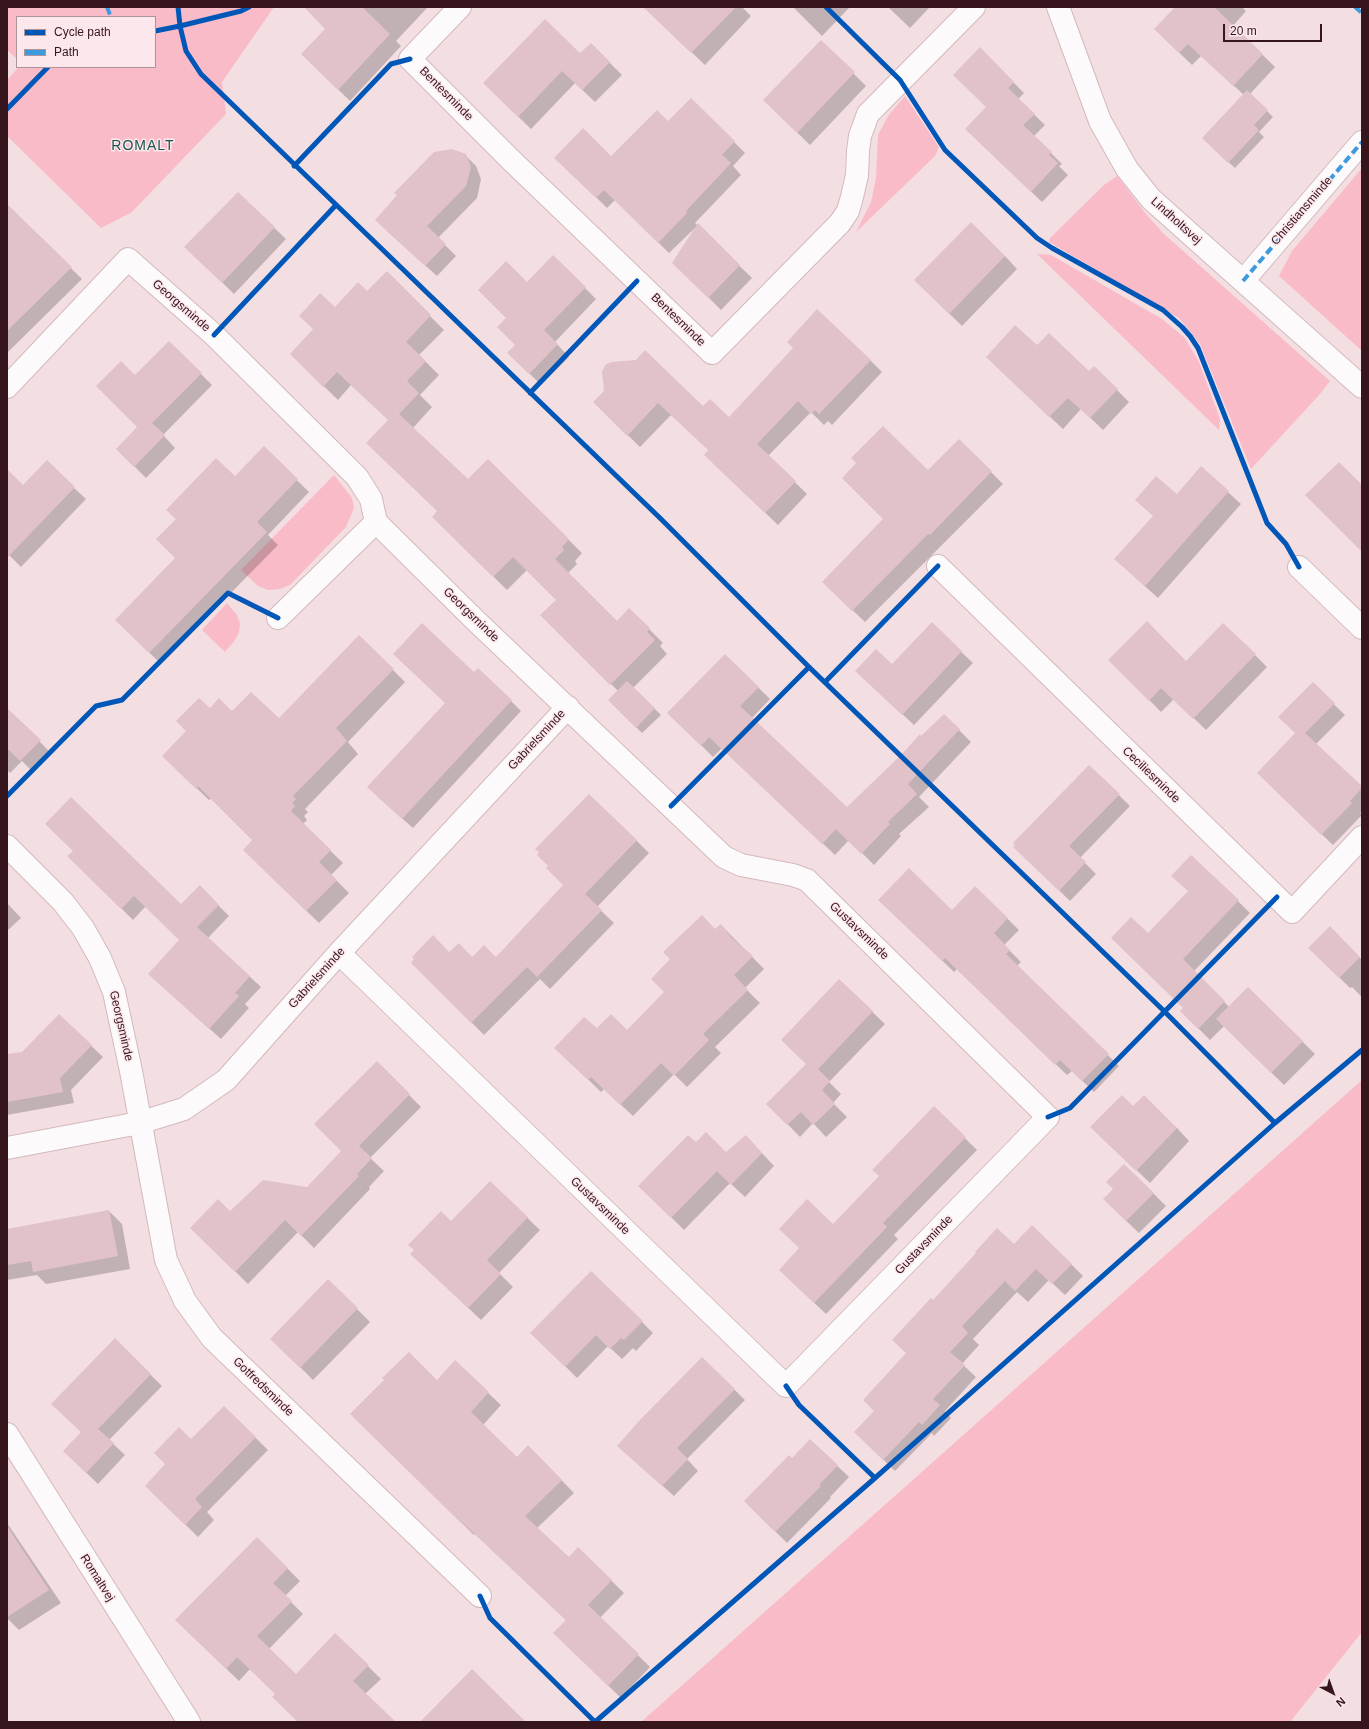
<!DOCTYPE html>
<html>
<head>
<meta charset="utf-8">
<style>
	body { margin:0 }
	#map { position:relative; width:1369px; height:1729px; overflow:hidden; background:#f3dee2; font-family:Helvetica,sans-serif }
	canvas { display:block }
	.frame { position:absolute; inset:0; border:8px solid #36151d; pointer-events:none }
	.legend { position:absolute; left:16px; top:16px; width:140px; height:52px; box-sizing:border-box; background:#fce8ec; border:1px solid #ad9499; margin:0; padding:5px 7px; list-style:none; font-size:12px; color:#36151d }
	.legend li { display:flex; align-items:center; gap:8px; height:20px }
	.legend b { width:20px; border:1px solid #ad9499 }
	.north { position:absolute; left:1313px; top:1673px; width:40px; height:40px; -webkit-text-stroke:3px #fce8ec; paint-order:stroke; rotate:139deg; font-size:11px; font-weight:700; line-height:16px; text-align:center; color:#36151d }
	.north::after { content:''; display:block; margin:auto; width:14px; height:18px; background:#36151d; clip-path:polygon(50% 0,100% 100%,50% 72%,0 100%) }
	.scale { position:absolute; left:1223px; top:24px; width:99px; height:18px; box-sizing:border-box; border:2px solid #36151d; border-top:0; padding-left:5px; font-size:12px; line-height:14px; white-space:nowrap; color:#36151d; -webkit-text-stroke:3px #fce8ec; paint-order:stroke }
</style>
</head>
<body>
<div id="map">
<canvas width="1369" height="1729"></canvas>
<div class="frame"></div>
<ul class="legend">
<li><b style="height:5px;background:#0057b8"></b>Cycle path</li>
<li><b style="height:5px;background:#3e9adf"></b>Path</li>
</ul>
<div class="north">N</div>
<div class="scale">20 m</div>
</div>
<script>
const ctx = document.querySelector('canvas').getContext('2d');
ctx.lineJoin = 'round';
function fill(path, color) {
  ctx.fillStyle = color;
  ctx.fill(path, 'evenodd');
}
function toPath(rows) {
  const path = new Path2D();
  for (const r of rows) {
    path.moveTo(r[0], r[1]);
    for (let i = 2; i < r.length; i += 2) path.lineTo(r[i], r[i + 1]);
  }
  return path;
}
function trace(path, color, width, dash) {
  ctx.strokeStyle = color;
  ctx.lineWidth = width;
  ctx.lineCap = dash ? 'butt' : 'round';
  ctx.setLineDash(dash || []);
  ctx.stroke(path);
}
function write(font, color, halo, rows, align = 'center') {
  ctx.font = font + ' Helvetica,sans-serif';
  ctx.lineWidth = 3;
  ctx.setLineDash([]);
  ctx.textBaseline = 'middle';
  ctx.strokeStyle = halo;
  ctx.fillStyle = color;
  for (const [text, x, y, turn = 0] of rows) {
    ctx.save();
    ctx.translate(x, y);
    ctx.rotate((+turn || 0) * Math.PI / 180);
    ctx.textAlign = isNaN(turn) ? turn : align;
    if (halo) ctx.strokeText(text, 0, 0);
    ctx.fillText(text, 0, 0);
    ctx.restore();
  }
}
const green = toPath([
	[7,7,274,7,222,82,226,114,132,212,101,228,7,136,7,80,19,67,155,67,155,17,17,17,17,59,7,50],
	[905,96,939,147,935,156,856,232,871,202,876,178,878,135,888,116],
	[1362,168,1362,351,1279,276,1292,251],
	[1117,176,1146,214,1164,234,1330,381,1320,394,1251,469,1200,344,1179,318,1049,242,1050,238,1104,185],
	[1037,254,1051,255,1162,319,1185,338,1199,362,1220,419,1219,430],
	[334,475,352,498,354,508,346,527,290,585,280,589,268,590,258,586,241,570],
	[227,603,237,615,240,623,239,632,235,640,225,652,202,630],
	[1362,1080,1362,1632,1290,1722,641,1722]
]);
const shadow = toPath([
	[319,7,428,7,396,41,401,46,350,101,314,66,326,29],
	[644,7,742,7,751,16,705,65],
	[793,7,850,7,822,36],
	[888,7,930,7,910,28],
	[1176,7,1242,7,1246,11,1233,26,1275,67,1250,94,1273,117,1259,132,1264,137,1235,168,1209,144,1244,95,1201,56,1192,65,1168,42],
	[821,41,866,86,810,145,777,113],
	[591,44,622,75,595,102,575,83,531,129,497,96,580,55],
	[980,49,1024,93,1018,99,1045,125,1034,136,1062,164,1059,166,1068,175,1042,202,977,140,987,107],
	[691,99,745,153,733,166,741,175,695,223,752,278,721,310,673,262,697,226,669,253,615,200,607,208,556,158,611,158,668,123],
	[465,155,476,166,481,179,477,198,438,238,456,256,437,276,387,231],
	[238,193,286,239,234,294,197,258],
	[14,212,82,279,7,353,7,218],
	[553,256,596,299,555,342,569,357,541,385,509,353,517,345,508,318,527,283],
	[1005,256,1017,269,962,326,915,280],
	[387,273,444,330,419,355,439,375,420,395,432,407,413,428,468,481,488,461,582,553,575,561,577,564,568,573,617,622,629,609,663,643,660,646,667,654,633,688,661,715,642,733,609,700,618,691,542,615,557,600,527,570,507,590,433,517,438,511,389,420,351,385,338,400,304,367,335,308,367,293],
	[169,342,212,385,163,435,175,448,146,478,129,461,139,427,135,377],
	[1037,347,1089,373,1117,390,1129,402,1103,430,1081,409,1063,429,1000,370],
	[870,360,882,372,832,425,828,421,824,425,811,412,768,456,807,494,778,525,717,467,709,450,671,415,640,447,594,402,605,391,703,408,729,418],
	[959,440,1003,484,865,622,823,582],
	[264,448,309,492,268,535,278,545,161,664,116,620,177,558,235,478],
	[1201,468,1241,504,1158,598,1128,571,1177,496],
	[7,471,23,486,74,488,86,499,21,567,7,553],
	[932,624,973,663,914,725,868,682,892,666],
	[359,636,405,682,348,742,358,754,305,809,308,812,304,816,307,820,303,824,343,863,331,875,349,893,319,923,256,862,253,840,212,798,209,800,163,756,210,710,279,720],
	[725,655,770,699,752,718,847,809,944,715,971,742,919,797,929,807,899,834,901,836,874,865,849,840,835,855,722,748,713,757,669,713],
	[1255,655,1267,667,1206,730,1174,699,1161,712,1110,660,1186,662],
	[474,673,511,701,521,711,413,828,378,797],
	[1313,684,1345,715,1316,744,1362,787,1362,811,1360,813,1362,815,1333,845,1269,784,1296,733],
	[7,709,51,753,33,772,22,761,10,773,7,770],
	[1089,766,1130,806,1080,858,1096,874,1070,901,1026,858],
	[636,840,649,853,597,907,614,923,550,989,540,979,484,1035,412,963,449,953,472,958,496,958,564,885],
	[69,856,181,906,200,887,229,916,208,938,261,987,245,1004,249,1008,221,1039,149,974,180,940,146,906,133,920],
	[1192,856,1250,913,1194,971,1229,1007,1248,988,1315,1054,1284,1085,1224,1026,1210,1040,1181,1011,1184,1008,1148,934,1189,892],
	[975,887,1019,930,1004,945,1021,962,1017,966,1119,1066,1094,1092,1072,1071,1067,1075,957,969,954,972,891,911,952,911],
	[7,903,21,918,7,931],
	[721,925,764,969,745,988,760,1003,715,1047,721,1053,687,1087,674,1074,633,1116,604,1089,601,1092,556,1048,597,1030,627,1031,665,992],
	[1330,928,1362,960,1362,997,1352,987,1350,988,1310,948],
	[839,980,885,1024,829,1082,841,1094,833,1103,847,1117,826,1137,813,1123,800,1137,768,1104,807,1064],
	[59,1015,103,1057,71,1090,74,1103,7,1115,7,1055,9,1067],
	[377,1063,421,1107,370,1158,384,1171,369,1187,370,1189,314,1248,298,1232,248,1284,191,1228,230,1213,308,1188,343,1151],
	[1133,1107,1177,1128,1189,1141,1150,1183,1104,1139],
	[934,1108,977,1150,894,1235,898,1239,826,1314,792,1282,800,1248,833,1225,880,1176],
	[746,1136,774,1166,745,1197,730,1183,684,1230,640,1186,696,1144,726,1154],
	[490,1182,540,1230,499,1273,513,1287,481,1320,424,1266,451,1223],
	[1153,1193,1166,1206,1139,1233,1117,1212],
	[109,1211,122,1224,130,1269,46,1284,37,1275,7,1280,7,1230],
	[1014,1245,1071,1264,1083,1276,1065,1295,1049,1280,1028,1302,1017,1292,973,1339,979,1345,962,1364,976,1377,945,1411,951,1418,934,1436,932,1433,895,1471,855,1432,875,1411,907,1353,933,1301],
	[328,1280,370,1322,313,1380,272,1339],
	[642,1322,653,1333,636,1351,633,1348,622,1359,608,1346,577,1378,532,1333],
	[115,1340,162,1386,109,1440,125,1455,98,1484,76,1463,82,1432],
	[702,1358,745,1400,687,1459,698,1471,674,1496,618,1446],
	[455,1362,501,1405,483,1425,517,1458,529,1447,574,1493,537,1528,569,1559,578,1548,624,1593,600,1618,650,1667,621,1698,567,1646,567,1621,475,1534,474,1535,352,1414,437,1381],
	[224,1407,268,1450,207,1512,214,1520,198,1537,146,1486],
	[810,1440,849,1477,830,1497,831,1498,787,1543,745,1501,792,1460],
	[7,1523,61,1603,19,1630,7,1618],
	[257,1538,300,1581,285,1596,303,1614,269,1649,296,1675,335,1634,381,1679,365,1694,394,1722,299,1722,276,1694,250,1669,239,1681,176,1620]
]);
const building = toPath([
	[304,7,362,7,390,34,338,90,301,54,325,29],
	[643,7,736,7,691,53],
	[1175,7,1214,7,1263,54,1233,86,1188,44,1179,53,1154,29],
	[545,19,580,53,591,43,610,62,582,90,562,71,518,117,483,83],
	[821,40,855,72,797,133,763,100],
	[980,47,1014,82,1008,88,1035,114,1023,125,1052,152,1049,155,1058,163,1031,192,965,129,986,107,953,75],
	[1247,90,1268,110,1254,125,1259,130,1228,163,1202,138],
	[691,98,735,141,722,155,731,163,686,211,687,213,658,243,604,190,596,198,554,158,583,128,611,156,657,110,668,121],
	[452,149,466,154,471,167,466,186,427,226,446,244,425,266,375,220,397,195,394,193,434,152],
	[238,192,275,227,222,283,184,247],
	[7,204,72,267,7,331],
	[971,222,1005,256,949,314,914,280],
	[698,223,740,265,708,298,672,263],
	[553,255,586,287,544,330,558,344,529,374,507,353,515,345,497,327,506,318,478,290,506,261,527,282],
	[387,271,431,315,406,342,426,361,407,381,419,393,399,414,468,479,488,459,569,539,562,547,564,550,555,559,617,621,629,608,650,628,647,632,655,640,610,685,540,615,556,600,513,557,493,577,432,517,437,511,366,443,388,420,337,372,323,387,290,354,313,329,299,316,320,293,335,307,358,282,367,291],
	[817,309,871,360,819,414,815,410,811,414,798,401,757,444,796,481,765,513,704,455,708,450,658,403,627,436,593,402,604,391,602,371,606,364,612,362,636,360,645,350,703,406,710,399,729,417,793,348,787,342],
	[1015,325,1037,345,1049,333,1089,371,1094,366,1118,389,1090,418,1068,398,1049,417,986,357],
	[169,341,202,373,152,423,165,435,134,467,116,449,137,427,96,386,121,361,135,375],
	[883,426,928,470,959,439,992,471,930,535,928,534,852,611,822,582,883,519,842,478,856,463,851,458],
	[264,446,298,479,257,522,267,532,149,653,115,620,175,558,156,539,176,519,166,510,216,458,235,476],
	[47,460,75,487,7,558,7,469,23,485],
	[1339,462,1362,485,1362,552,1305,495],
	[1201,466,1229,491,1145,586,1114,559,1153,516,1135,500,1156,476,1177,494],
	[1147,621,1186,661,1223,623,1256,654,1193,719,1161,688,1149,701,1108,660],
	[932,622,962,651,902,715,855,671,876,649,892,664],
	[422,623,474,672,478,668,512,700,402,819,367,787,445,703,393,654],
	[359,635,394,669,336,728,347,741,293,796,296,799,292,803,295,806,291,811,331,850,319,862,337,880,306,911,243,850,252,840,198,786,196,789,162,756,186,731,176,721,199,698,210,708,219,698,232,711,251,692,279,718],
	[725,654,759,687,740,706,847,807,901,755,920,734,921,736,944,714,960,729,908,784,917,794,888,822,890,824,861,854,836,829,822,844,709,737,701,746,667,713],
	[627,681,655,708,636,728,608,700],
	[1313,682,1335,703,1305,733,1362,786,1362,788,1350,801,1352,803,1321,835,1257,773,1295,733,1278,717],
	[7,708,41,740,20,761,7,748],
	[1089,765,1120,794,1069,846,1086,862,1059,891,1013,847,1015,845,1013,843],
	[589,794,637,840,585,894,602,910,537,977,527,967,471,1023,411,963,414,959,412,957,433,935,449,952,459,943,472,957,484,945,496,957,563,885,546,868,548,866,537,855,539,852,535,849],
	[71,797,181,904,200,885,219,905,197,927,250,976,235,993,239,996,209,1029,148,974,179,940,134,896,121,909,67,856,73,851,45,824],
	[1191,855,1239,900,1183,959,1225,1001,1198,1029,1180,1011,1183,1008,1111,938,1131,917,1148,933,1188,891,1171,876],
	[909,868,952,910,975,886,1008,918,994,933,1010,950,1006,954,1109,1054,1082,1081,1060,1060,1055,1065,945,958,942,961,878,900],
	[702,915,715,929,721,924,731,937,753,956,734,975,748,990,703,1034,709,1040,674,1076,661,1063,620,1105,591,1077,588,1080,554,1048,584,1017,597,1028,611,1014,627,1030,664,992,651,979,670,959,663,952],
	[1330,926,1360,957,1339,978,1308,948],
	[839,979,873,1011,818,1069,830,1081,822,1090,835,1104,813,1125,801,1112,787,1125,766,1104,806,1064,781,1040],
	[1248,987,1303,1041,1271,1073,1216,1019],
	[59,1014,92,1045,60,1078,63,1092,7,1102,7,1054,22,1052],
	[377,1061,410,1094,359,1146,372,1158,357,1174,359,1176,301,1236,285,1220,235,1272,190,1228,218,1199,230,1211,263,1180,307,1187,341,1151,314,1124],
	[1122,1095,1133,1106,1144,1095,1177,1128,1136,1171,1090,1127],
	[934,1106,966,1137,883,1223,887,1227,814,1303,779,1270,799,1248,779,1229,807,1199,833,1224,879,1176,872,1170],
	[706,1132,726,1152,746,1135,762,1153,731,1185,717,1171,671,1218,638,1186,688,1135,696,1142],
	[1124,1164,1154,1193,1126,1221,1103,1199,1113,1189,1106,1182],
	[490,1181,528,1217,487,1260,501,1274,468,1308,410,1254,414,1250,408,1245,441,1211,451,1221],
	[109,1210,118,1256,33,1272,31,1261,7,1265,7,1229],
	[1032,1225,1072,1264,1052,1284,1036,1269,1015,1291,1005,1281,962,1326,968,1333,950,1352,965,1365,933,1399,940,1405,922,1425,919,1422,883,1460,854,1432,874,1411,863,1400,906,1353,892,1340,931,1298,933,1300,976,1253,975,1252,997,1228,1014,1244],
	[591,1271,643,1321,624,1340,621,1338,610,1349,596,1335,565,1367,530,1333],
	[328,1279,358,1308,300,1368,270,1339],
	[115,1338,151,1374,98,1429,114,1443,86,1473,63,1451,81,1432,51,1404],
	[409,1352,437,1380,455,1360,489,1392,471,1412,517,1457,528,1445,562,1480,525,1516,569,1557,578,1547,612,1580,588,1605,639,1654,608,1686,553,1633,566,1620,462,1522,461,1523,350,1414,384,1380,382,1378],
	[702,1357,735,1389,677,1448,688,1459,662,1486,617,1446,638,1422],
	[224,1406,256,1437,195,1499,202,1507,185,1525,145,1486,165,1464,154,1453,179,1427,191,1439],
	[810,1439,838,1465,819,1485,821,1486,775,1532,744,1501,789,1455,792,1458],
	[7,1526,49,1590,7,1617],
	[257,1537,288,1568,273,1583,292,1601,257,1636,296,1674,335,1633,369,1665,353,1681,396,1722,298,1722,272,1697,275,1694,237,1657,226,1669,175,1620],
	[472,1669,526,1722,420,1722]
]);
const minor = toPath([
	[460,7,410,59,511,160,712,353,840,223,848,211,852,197,857,175,858,151,860,136,868,114,974,7],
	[1058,7,1100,121,1127,169,1151,199,1362,387],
	[1243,281,1362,142],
	[7,387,128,259,214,335,357,477,371,499,376,522,475,620,724,857,741,865,793,875,807,880,1048,1117,786,1386,339,953],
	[938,566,1292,912,1362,837],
	[1299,567,1362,628],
	[278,618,376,522],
	[7,846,63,902,83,928,100,958,114,992,131,1071,166,1260,185,1301,212,1338,480,1596],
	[7,1148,139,1123,184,1109,226,1080,339,953,568,707]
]);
const tertiary = toPath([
	[7,1434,189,1722]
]);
const quiet = toPath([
	[107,7,111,17],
	[1355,7,1362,13],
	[1243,281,1362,142]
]);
const cycleway = toPath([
	[178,7,180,26,186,51,201,74,662,520,809,667,1164,1011,1275,1123],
	[826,7,900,80,945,150,1037,238,1052,248,1163,310,1182,327,1190,336,1198,348,1267,523,1286,544,1299,567],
	[155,31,180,26,241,11,249,7],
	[7,109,48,67],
	[294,166,391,64,410,59],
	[214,335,336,205],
	[530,393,637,281],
	[825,682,938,566],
	[7,796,96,706,122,700,228,593,278,618],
	[671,806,809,667],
	[1048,1117,1070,1108,1277,897],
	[786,1386,799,1405,875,1478],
	[480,1596,490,1618,595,1722],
	[595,1722,875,1478,1275,1123,1362,1050]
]);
const streetNames = [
	["Bentesminde",446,94,45],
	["Christiansminde",1302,211,-49],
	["Lindholtsvej",1176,221,42],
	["Georgsminde",181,306,41],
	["Bentesminde",678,320,44],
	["Georgsminde",471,615,44],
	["Gabrielsminde",537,740,-47],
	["Ceciliesminde",1151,775,44],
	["Gustavsminde",859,931,44],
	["Gabrielsminde",317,978,-48],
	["Georgsminde",121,1026,77],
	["Gustavsminde",600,1206,44],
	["Gustavsminde",924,1245,-46],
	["Gotfredsminde",263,1387,44],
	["Romaltvej",97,1578,58]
];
const quarterNames = [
	["ROMALT",143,146]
];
fill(green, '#fabbc8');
fill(shadow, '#0003');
fill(building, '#e2c2c9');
trace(minor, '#d3b9be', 24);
trace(tertiary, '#d3b9be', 24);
trace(minor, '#fdfafb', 22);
trace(tertiary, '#fdfafb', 22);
trace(quiet, '#3e9adf', 4, [8, 4]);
trace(cycleway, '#0057b8', 5);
write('12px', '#36151d', '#fce8ec', streetNames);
ctx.letterSpacing = '1px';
write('14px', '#1a554f', '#fce8ec', quarterNames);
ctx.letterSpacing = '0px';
</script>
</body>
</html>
